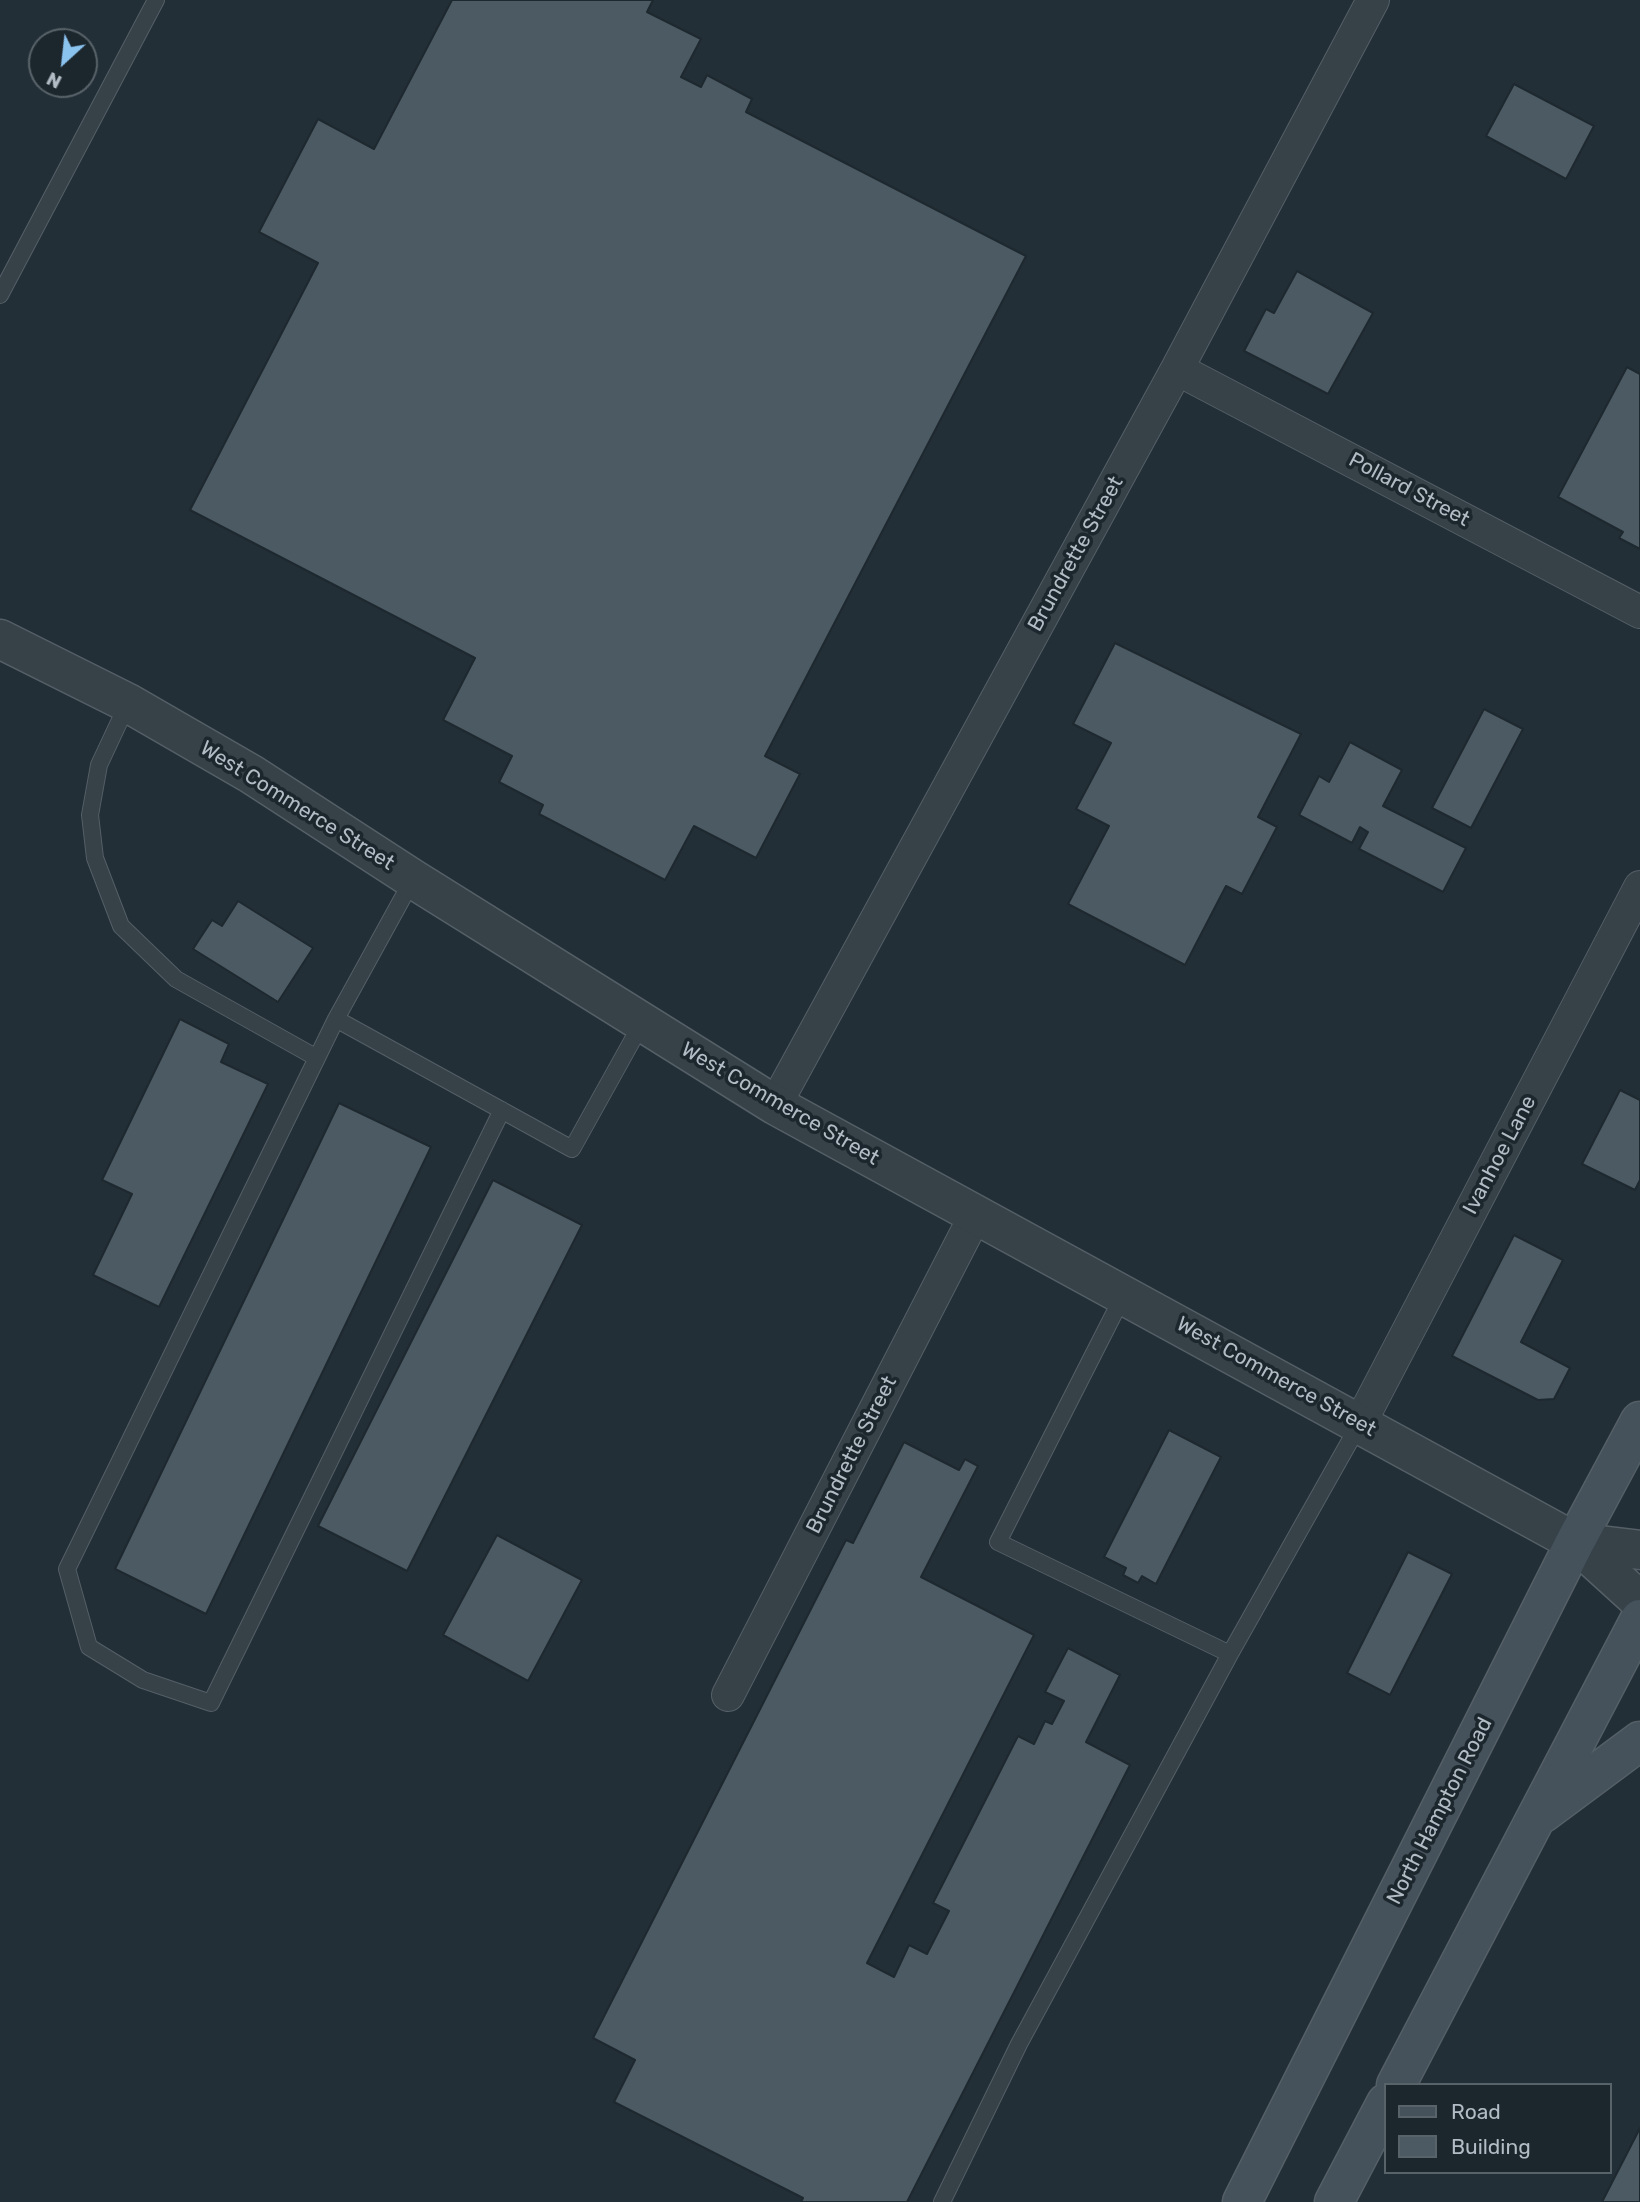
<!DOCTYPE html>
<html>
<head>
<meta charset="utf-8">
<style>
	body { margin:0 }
	#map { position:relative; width:1640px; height:2202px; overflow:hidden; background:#232f37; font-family:Rubik,sans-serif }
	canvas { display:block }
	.legend { position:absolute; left:1384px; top:2083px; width:228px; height:91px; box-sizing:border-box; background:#1c262d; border:2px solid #586269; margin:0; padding:9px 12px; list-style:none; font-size:21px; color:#b1bcc4 }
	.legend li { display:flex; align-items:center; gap:14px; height:35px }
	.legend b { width:35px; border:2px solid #586269 }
	.north { position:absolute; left:28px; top:28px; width:70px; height:70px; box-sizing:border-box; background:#1c262d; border:2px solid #586269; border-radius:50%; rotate:207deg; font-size:19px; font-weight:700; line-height:28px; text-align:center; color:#b1bcc4 }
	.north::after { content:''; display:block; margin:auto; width:24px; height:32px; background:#8bc3ef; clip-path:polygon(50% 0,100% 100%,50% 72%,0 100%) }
</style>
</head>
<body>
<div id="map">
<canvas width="1640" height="2202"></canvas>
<ul class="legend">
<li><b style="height:9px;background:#45515b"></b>Road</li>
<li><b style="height:19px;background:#4b5a63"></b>Building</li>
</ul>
<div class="north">N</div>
</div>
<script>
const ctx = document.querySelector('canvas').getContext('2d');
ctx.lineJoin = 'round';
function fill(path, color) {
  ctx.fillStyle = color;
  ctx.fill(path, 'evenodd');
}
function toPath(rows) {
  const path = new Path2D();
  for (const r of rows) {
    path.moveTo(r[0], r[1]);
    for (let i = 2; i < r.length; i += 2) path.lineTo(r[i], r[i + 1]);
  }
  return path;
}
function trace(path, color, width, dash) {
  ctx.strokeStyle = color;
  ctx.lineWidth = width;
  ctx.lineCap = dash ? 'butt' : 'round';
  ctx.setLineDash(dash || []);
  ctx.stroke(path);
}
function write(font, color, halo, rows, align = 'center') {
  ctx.font = font + ' Rubik,sans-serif';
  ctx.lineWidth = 7;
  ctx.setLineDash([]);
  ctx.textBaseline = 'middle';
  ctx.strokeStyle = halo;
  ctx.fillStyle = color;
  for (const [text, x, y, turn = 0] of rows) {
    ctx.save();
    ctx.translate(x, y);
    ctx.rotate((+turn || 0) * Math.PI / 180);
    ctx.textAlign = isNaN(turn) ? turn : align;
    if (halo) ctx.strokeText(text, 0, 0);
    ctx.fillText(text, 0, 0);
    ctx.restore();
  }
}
const building = toPath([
	[452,0,653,0,647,12,701,39,681,77,701,87,707,75,752,99,746,112,1026,256,765,756,800,774,756,858,694,826,665,880,539,814,543,805,499,782,512,756,443,720,475,658,190,510,318,263,259,232,318,119,374,149,452,0],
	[1514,84,1594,126,1566,179,1486,136,1514,84],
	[1297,271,1373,313,1328,394,1244,351,1266,309,1274,313,1297,271],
	[1627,367,1640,374,1640,549,1619,538,1623,532,1558,497,1627,367],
	[1115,643,1301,734,1258,817,1277,827,1242,894,1226,886,1185,965,1068,904,1109,826,1076,809,1111,743,1073,724,1115,643],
	[1484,709,1523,729,1471,828,1432,808,1484,709],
	[1350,742,1402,770,1383,806,1466,848,1443,892,1359,849,1368,832,1360,827,1352,843,1299,815,1319,776,1329,782,1350,742],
	[238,901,313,948,278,1002,193,949,212,920,222,926,238,901],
	[180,1019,229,1044,221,1062,268,1084,159,1307,93,1275,132,1194,102,1180,180,1019],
	[1620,1090,1640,1100,1640,1180,1635,1190,1582,1164,1620,1090],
	[339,1103,431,1147,206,1614,115,1569,339,1103],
	[493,1180,582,1225,407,1571,318,1526,493,1180],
	[1514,1235,1563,1260,1521,1342,1570,1368,1554,1399,1538,1400,1452,1356,1514,1235],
	[1169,1430,1221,1457,1156,1584,1142,1576,1138,1583,1123,1575,1126,1568,1104,1557,1169,1430],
	[904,1442,959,1470,965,1459,978,1466,921,1577,1034,1635,867,1963,894,1977,909,1945,927,1954,949,1911,933,1903,1018,1736,1034,1744,1045,1721,1052,1724,1064,1701,1045,1692,1068,1648,1120,1675,1086,1742,1130,1765,907,2202,801,2202,803,2198,614,2102,635,2060,593,2038,846,1540,853,1543,904,1442],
	[497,1535,582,1580,528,1681,443,1635,497,1535],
	[1408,1552,1452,1574,1390,1695,1347,1673,1408,1552],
	[1640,2128,1640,2202,1602,2202,1640,2128]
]);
const service = toPath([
	[0,295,156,0],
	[128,703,99,765,90,815,95,858,121,926,176,979,317,1058],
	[413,879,336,1019,572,1149,642,1023],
	[336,1019,67,1569,89,1647,143,1680,211,1703,502,1110],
	[1124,1294,998,1542,1230,1654],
	[942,2202,1019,2044,1230,1654,1360,1423]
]);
const minor = toPath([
	[1177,369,1640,612],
	[775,1105,1177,369,1373,0],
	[1360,1423,1640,887],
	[728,1695,976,1214]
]);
const tertiary = toPath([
	[0,639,128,703,251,774,413,879,775,1105,1575,1542,1640,1601],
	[1575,1542,1640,1550]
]);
const secondary = toPath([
	[1543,1813,1640,1741],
	[1396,2085,1640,1619],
	[1242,2202,1575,1542,1640,1421],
	[1334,2202,1386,2103]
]);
const streetNames = [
	["Pollard Street",1409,490,28],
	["Brundrette Street",1076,554,-61],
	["West Commerce Street",297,806,32],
	["West Commerce Street",780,1104,30],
	["Ivanhoe Lane",1500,1155,-62],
	["West Commerce Street",1276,1377,29],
	["Brundrette Street",852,1455,-63],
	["North Hampton Road",1440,1811,-63]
];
fill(building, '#4b5a63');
trace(building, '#1e282f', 2);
trace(service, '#545f66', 18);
trace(minor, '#545f66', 34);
trace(tertiary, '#545f66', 41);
trace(secondary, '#545f66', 41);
trace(service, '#364148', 16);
trace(minor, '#364148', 32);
trace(tertiary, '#364148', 38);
trace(secondary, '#45515b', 38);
write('21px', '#b1bcc4', '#1c262d', streetNames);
</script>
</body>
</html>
